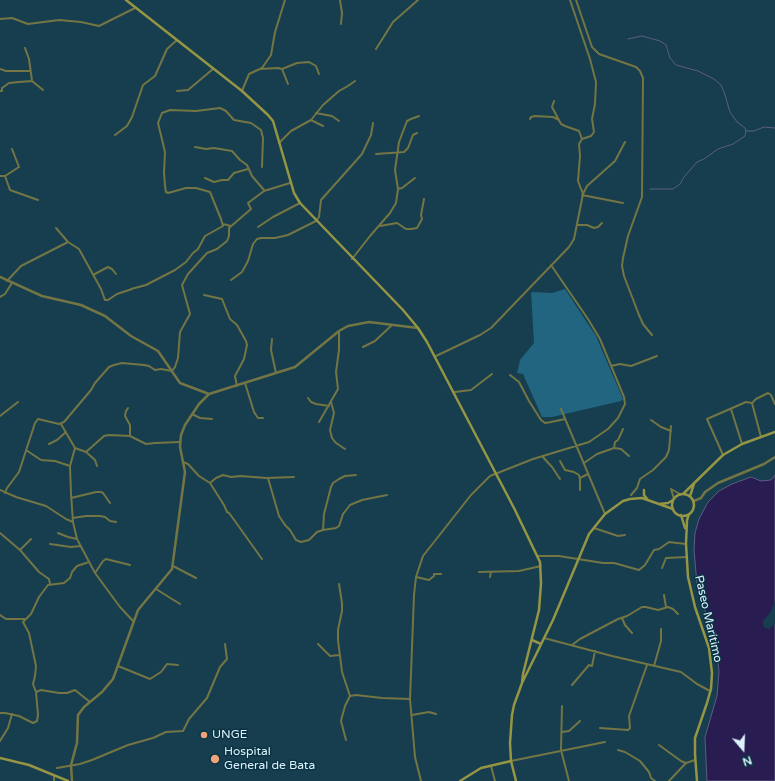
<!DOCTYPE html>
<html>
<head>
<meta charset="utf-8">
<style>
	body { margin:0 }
	#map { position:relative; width:775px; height:781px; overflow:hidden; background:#163e4f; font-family:"Varela Round",sans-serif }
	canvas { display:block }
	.north { position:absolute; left:723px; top:729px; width:40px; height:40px; -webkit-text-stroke:3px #0a3444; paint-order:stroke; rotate:161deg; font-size:11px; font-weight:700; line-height:16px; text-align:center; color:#ddf2fc }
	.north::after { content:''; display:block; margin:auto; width:14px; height:18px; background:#ddf2fc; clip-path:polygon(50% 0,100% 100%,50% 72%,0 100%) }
</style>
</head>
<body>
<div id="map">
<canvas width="775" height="781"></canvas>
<div class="north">N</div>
</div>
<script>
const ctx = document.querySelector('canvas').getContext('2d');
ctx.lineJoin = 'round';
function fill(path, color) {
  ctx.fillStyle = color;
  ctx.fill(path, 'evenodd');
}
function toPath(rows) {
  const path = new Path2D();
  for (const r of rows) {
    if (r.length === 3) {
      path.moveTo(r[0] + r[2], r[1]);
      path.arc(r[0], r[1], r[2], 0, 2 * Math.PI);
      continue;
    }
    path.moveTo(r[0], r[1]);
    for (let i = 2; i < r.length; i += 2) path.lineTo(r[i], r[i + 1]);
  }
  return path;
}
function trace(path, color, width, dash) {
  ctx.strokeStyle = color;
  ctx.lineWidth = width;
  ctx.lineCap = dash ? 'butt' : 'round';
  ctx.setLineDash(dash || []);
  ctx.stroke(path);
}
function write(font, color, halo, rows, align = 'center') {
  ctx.font = font + ' "Varela Round",sans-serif';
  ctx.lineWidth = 3;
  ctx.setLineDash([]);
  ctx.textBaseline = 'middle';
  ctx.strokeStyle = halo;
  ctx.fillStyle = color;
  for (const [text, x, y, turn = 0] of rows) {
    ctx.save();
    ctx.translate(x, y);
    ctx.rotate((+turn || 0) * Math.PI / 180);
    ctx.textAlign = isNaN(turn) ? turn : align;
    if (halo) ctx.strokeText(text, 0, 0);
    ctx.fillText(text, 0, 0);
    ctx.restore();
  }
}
const green = toPath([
	[565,289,596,336,623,399,621,401,552,417,542,417,523,374,517,373,520,360,534,343,531,292,552,293]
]);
const water = toPath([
	[775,475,775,781,707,781,705,737,717,696,719,671,716,646,697,584,694,550,695,533,699,519,708,502,719,491,732,484,751,477,761,481,771,480,775,475]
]);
const pier = toPath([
	[775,601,775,624,769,629,765,628,763,625,763,621,770,613]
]);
const stream = toPath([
	[628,39,642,36,660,41,666,45,670,58,676,65,698,71,714,79,721,85,724,92,730,112,737,122,745,128,746,131,754,131,764,127,775,128],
	[650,189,673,189,680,184,684,177,697,162,704,159,718,149,733,144,745,136,746,131]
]);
const minor = toPath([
	[340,0,342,13,341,24],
	[570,0,590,59,596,82,595,104,592,119,594,132,591,136,582,139],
	[576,0,592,47,599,54,636,67,640,71,643,78,642,197,628,236,623,258,622,266,624,276,639,315,643,324,652,335],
	[0,19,12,18,28,24,59,20,81,22,99,26,135,8],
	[25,48,29,59,32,81],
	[376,49,393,22,418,0],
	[0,69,6,71,30,71],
	[260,69,278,68,282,69,288,84],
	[282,69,297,63,309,62,316,66,319,74],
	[0,91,2,91,2,88,9,83,19,82,32,81,43,90],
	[177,91,188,90,213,69],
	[242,91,249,74,262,68,271,55,275,32,285,0],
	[554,101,552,107,561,124,565,126,579,131,582,139,579,144,580,156,578,181,583,194],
	[316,113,332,116,339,121],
	[530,119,531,117,535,116,553,117,559,120],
	[311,120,323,126],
	[115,135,127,126,132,117,143,85,155,76,167,49,177,40],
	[279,143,291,131,311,120,323,105,339,91,348,86,355,81],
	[195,147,206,149,214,148,232,151,240,160,247,165,252,176,264,190],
	[376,154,404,152,408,148,413,135,417,133],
	[0,176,5,176,19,167,12,149],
	[5,176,10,190,38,200],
	[205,178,214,182,222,180,228,180,234,173,248,169],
	[398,189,402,188,415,178],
	[582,195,623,203],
	[223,224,231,226],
	[578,225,587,225,594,228,598,227,602,223],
	[380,226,397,223,406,229,411,229,417,228,422,219,421,215,424,199],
	[258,227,273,217,300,203],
	[56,228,68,242,79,249,101,289,105,300,108,300,117,294,132,289],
	[352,259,370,236,390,213,396,203,398,189,395,170,399,142,407,121,411,119,419,116],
	[93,275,108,267,112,269,116,274],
	[231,280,242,272,248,261,253,244,257,239,261,238,275,238,288,235,316,221,319,217,321,200,362,154,371,135,373,123],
	[7,281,21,266,68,242],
	[131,289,146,285,175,270,186,262,193,253,198,249,205,236,223,226,221,219,210,192,196,188,186,188,168,193,166,192,165,186,164,173,165,152,158,123,162,113,170,110,196,111,220,108,226,111,234,120,251,123,261,130,263,138,262,167],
	[204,295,222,299,230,319,237,325,246,341,247,345,244,359,235,376,237,386],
	[0,297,5,294,12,283],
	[272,339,271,350,276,373],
	[363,347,375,341,392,325],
	[436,356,480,335,491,328,569,247,574,239,583,194,587,186,615,161,625,142],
	[611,366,620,364,631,366,657,356],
	[510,375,519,382,529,401,541,420,545,423,551,422,565,419],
	[245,383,254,412,258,418,263,418],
	[455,392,471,390,492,374],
	[308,398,311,402,316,404,329,406],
	[331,402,334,413,330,430,332,438,336,443,345,449],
	[752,403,761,437],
	[752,403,756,399,768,393,771,395,775,404],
	[128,408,126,411,125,416,130,425,130,436],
	[561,409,605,514],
	[731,409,742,444],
	[192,414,200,418,212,419],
	[0,416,18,402],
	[651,420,661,427,671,431],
	[319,422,338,389,336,372,339,350,339,331],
	[61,424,75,448,70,466,71,494,73,522],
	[49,444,57,440,66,432],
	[75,448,86,452,95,460,97,466],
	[614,448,615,442,618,440,623,429],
	[26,450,41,460,55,461,70,466],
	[86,452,104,436,109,435,130,436,146,444,155,443,180,442],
	[723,455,707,419,746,402,752,403],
	[542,456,552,467,560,479],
	[560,461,565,470,574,472,579,475,580,479,580,490],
	[183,462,188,464,199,476,210,483,224,505,227,512,229,513,232,517,262,559],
	[584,463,597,454,614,448,621,449,629,456],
	[268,478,279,516,285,525,290,530,296,540,301,542,309,540,317,532,323,530,336,528,339,526,343,514,350,505,362,500,387,495],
	[580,478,588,474],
	[210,483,216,478,223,475,231,477,241,476,266,478,294,477],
	[671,489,680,494],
	[671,489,674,499],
	[0,490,16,497,46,506,66,519,73,522,77,539,95,573,120,607,134,622],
	[5,493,7,488,19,472,35,423,38,419,59,424,64,422,91,390,95,383,109,367,114,365,122,363,144,365,149,366,155,370,161,369,172,371,175,367,178,358,180,332,190,314,182,285,188,274,207,253,217,249,227,241,229,236,229,228,251,209,248,203,264,191,290,183],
	[631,495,637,488,640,479,653,470,666,457,669,450,671,426],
	[71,498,96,492,101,492,103,493,110,503],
	[73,518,86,516,100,516,105,517,110,521,116,522],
	[594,528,618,536,625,535],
	[323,530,324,514,331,487,333,483,339,479,345,476,356,475],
	[0,533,20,550,39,572,49,579,50,584],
	[58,533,68,537,77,539],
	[50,544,71,547,81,546],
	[20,550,31,539],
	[538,556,559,556,603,563,614,563,639,570,645,565,654,550,659,549,669,542,686,544],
	[173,566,196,578],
	[662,568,666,558,687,557],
	[479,572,519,571,541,566],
	[95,573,103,561,106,559,130,565],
	[416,577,429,580,434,576,434,574,441,574],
	[490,577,491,572],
	[339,584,342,603,342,611,338,630,338,640,342,672,350,696],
	[156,589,180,604],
	[664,595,666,607],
	[0,615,6,619,25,619],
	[622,618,625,625,632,633],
	[544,638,612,656,681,672,697,684,710,691],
	[318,644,330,656,339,655],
	[572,645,580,639,618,619,627,616,642,607,646,607,658,610,668,607,673,609,678,614],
	[118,666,150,679,161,672,167,664,178,665],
	[654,666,661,641,661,629],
	[572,685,589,665,592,666,595,651],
	[36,692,41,690,59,693,67,693,75,690,90,702],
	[562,706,561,750,569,781],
	[0,713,5,713,19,716,33,723,37,721,38,715,36,692,33,684,35,676,36,666,29,633,23,622,31,614,39,597,48,585,64,583,70,578,72,572,77,566,89,562],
	[412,715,429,712,436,714],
	[600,728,628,730,630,728,629,716,647,665],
	[562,732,569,731,580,721],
	[346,740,341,721,342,717,345,706,350,696,356,695,382,698,410,699],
	[0,741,8,728,12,714],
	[659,745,681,761,686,763],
	[618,750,625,752,640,761,649,772,651,778,655,781],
	[511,761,605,742],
	[491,766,495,781],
	[57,768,80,764,92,760,128,745,153,738,166,732,183,731,189,719,207,698,220,667,227,659,225,644],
	[54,775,54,781],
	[421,781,415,757,410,699,414,595,416,577,423,556,471,495,490,476,533,459,589,442,608,429,618,418,625,404,624,397,600,339,588,319,551,265],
	[669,781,686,763,695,760]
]);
const tertiary = toPath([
	[0,277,42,296,81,305,105,316,131,336,158,351,180,383,209,394],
	[694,501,701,498,705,492,718,483,764,464,775,457],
	[72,781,71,765,77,743,78,715,84,707,102,692,113,679,138,610,172,569,185,472,180,447,181,435,185,425,199,404,209,394,295,367,339,331,348,326,369,322,418,328]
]);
const secondary = toPath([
	[126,0,242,91,268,115,273,121,294,193,300,203,403,310,418,328,427,342,515,510,540,562,541,583,539,610,523,674,522,683],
	[644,490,644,495,648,500],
	[683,494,723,455,742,444,775,432],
	[683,505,11],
	[690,496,694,484],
	[659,504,668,503,673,500],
	[689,514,687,520,686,544,688,577,695,607,709,648,712,673,711,689,707,703,695,738,695,754,697,781],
	[681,515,685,528],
	[532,640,541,644],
	[0,758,29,765,68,781],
	[460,781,481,768,511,761],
	[516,781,511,761,510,743,512,715,514,705,522,683,553,620,589,534,605,514,623,501,630,499,642,498,673,509]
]);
const markers = [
	[204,735,4,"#f0a278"],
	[215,759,5,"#f0a278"]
];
const streetNames = [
	["Paseo Marítimo",708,619,77]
];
const poiNames = [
	["UNGE",212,735],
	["Hospital",224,752],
	["General de Bata",224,766]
];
fill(green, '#216580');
fill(water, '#281c51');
trace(water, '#5e5c84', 1);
fill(pier, '#163e4f');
trace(stream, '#5e5c84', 1);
trace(minor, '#747544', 2);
trace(tertiary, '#747544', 2.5);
trace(secondary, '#959544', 2.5);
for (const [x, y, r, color] of markers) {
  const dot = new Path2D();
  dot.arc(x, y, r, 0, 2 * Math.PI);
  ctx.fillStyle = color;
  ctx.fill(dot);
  trace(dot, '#0a3444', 1.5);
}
write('12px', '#ddf2fc', '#0a3444', streetNames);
write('12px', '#ddf2fc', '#0a3444', poiNames, 'left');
</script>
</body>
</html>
